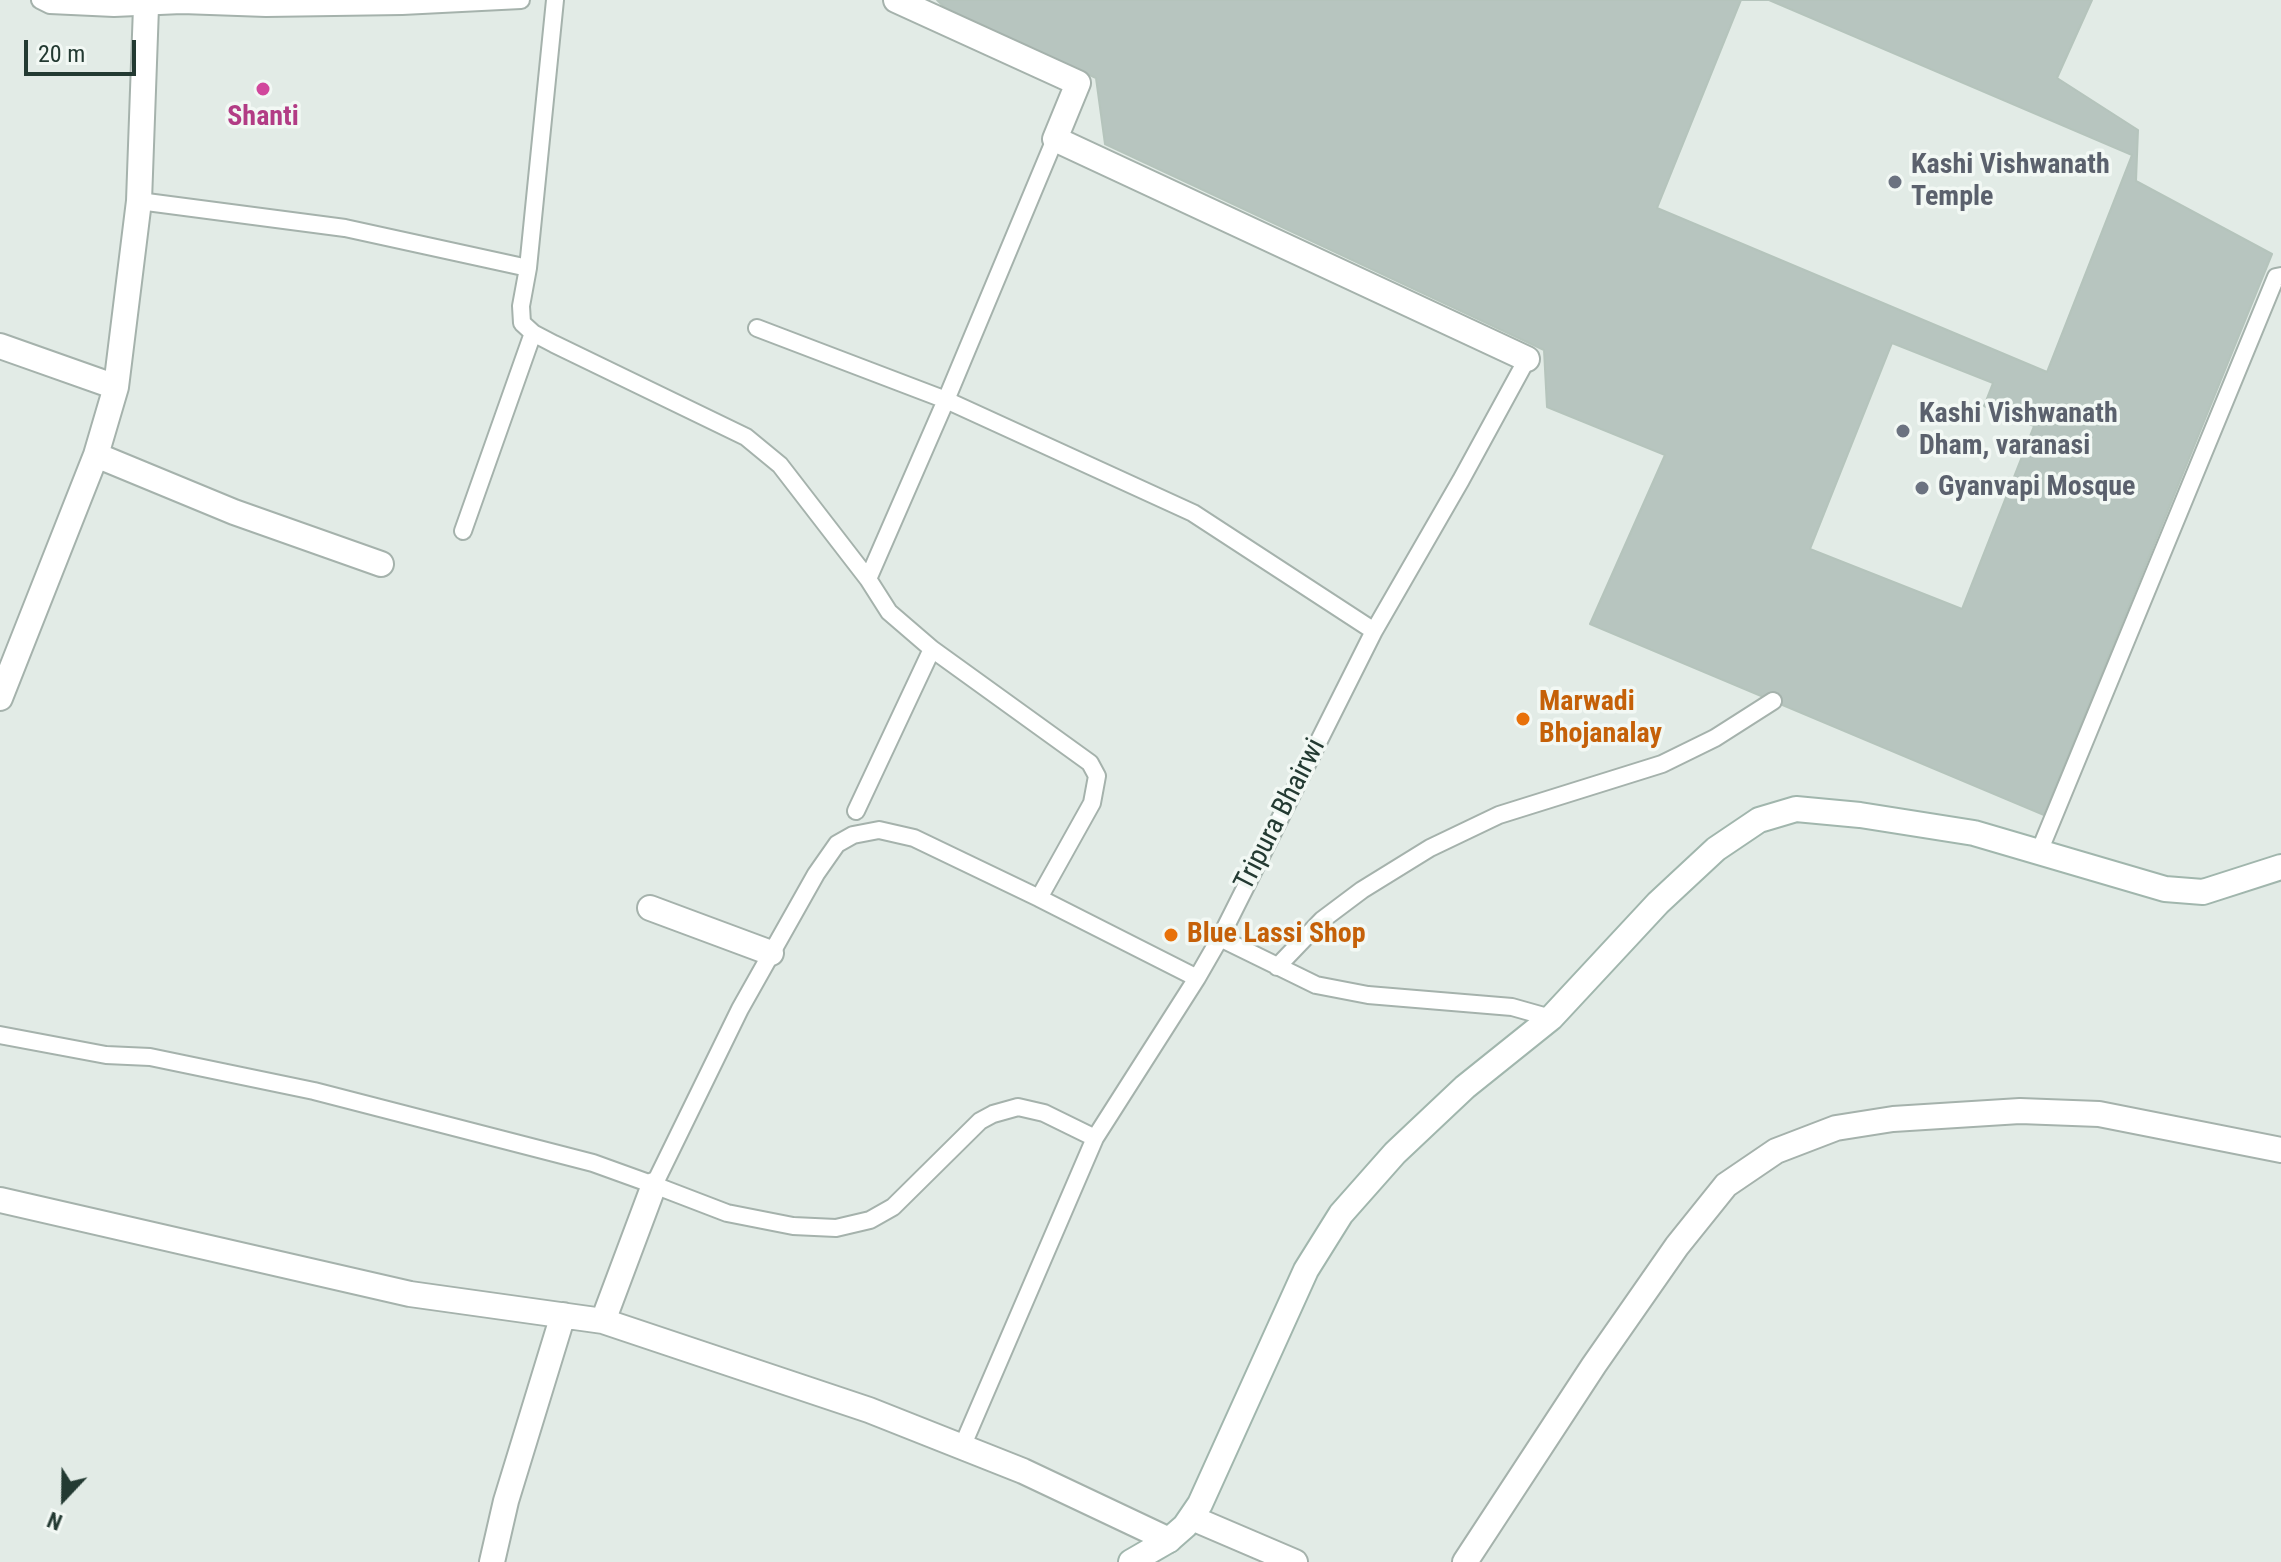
<!DOCTYPE html>
<html>
<head>
<meta charset="utf-8">
<style>
	body { margin:0 }
	#map { position:relative; width:2281px; height:1562px; overflow:hidden; background:#e2ebe6; font-family:"Roboto Condensed",sans-serif }
	canvas { display:block }
	.north { position:absolute; left:24px; top:1458px; width:80px; height:80px; -webkit-text-stroke:6px #f2f8f4; paint-order:stroke; rotate:202deg; font-size:22px; font-weight:700; line-height:32px; text-align:center; color:#233a32 }
	.north::after { content:''; display:block; margin:auto; width:28px; height:36px; background:#233a32; clip-path:polygon(50% 0,100% 100%,50% 72%,0 100%) }
	.scale { position:absolute; left:24px; top:40px; width:112px; height:36px; box-sizing:border-box; border:4px solid #233a32; border-top:0; padding-left:10px; font-size:24px; line-height:28px; white-space:nowrap; color:#233a32; -webkit-text-stroke:6px #f2f8f4; paint-order:stroke }
</style>
</head>
<body>
<div id="map">
<canvas width="2281" height="1562"></canvas>
<div class="north">N</div>
<div class="scale">20 m</div>
</div>
<script>
const ctx = document.querySelector('canvas').getContext('2d');
ctx.lineJoin = 'round';
function fill(path, color) {
  ctx.fillStyle = color;
  ctx.fill(path, 'evenodd');
}
function toPath(rows) {
  const path = new Path2D();
  for (const r of rows) {
    path.moveTo(r[0], r[1]);
    for (let i = 2; i < r.length; i += 2) path.lineTo(r[i], r[i + 1]);
  }
  return path;
}
function trace(path, color, width, dash) {
  ctx.strokeStyle = color;
  ctx.lineWidth = width;
  ctx.lineCap = dash ? 'butt' : 'round';
  ctx.setLineDash(dash || []);
  ctx.stroke(path);
}
function write(font, color, halo, rows, align = 'center') {
  ctx.font = font + ' "Roboto Condensed",sans-serif';
  ctx.lineWidth = 7;
  ctx.setLineDash([]);
  ctx.textBaseline = 'middle';
  ctx.strokeStyle = halo;
  ctx.fillStyle = color;
  for (const [text, x, y, turn = 0] of rows) {
    ctx.save();
    ctx.translate(x, y);
    ctx.rotate((+turn || 0) * Math.PI / 180);
    ctx.textAlign = isNaN(turn) ? turn : align;
    if (halo) ctx.strokeText(text, 0, 0);
    ctx.fillText(text, 0, 0);
    ctx.restore();
  }
}
const building = toPath([
	[937,0,2092,0,2057,78,2138,130,2136,181,2272,254,2044,815,1590,624,1665,455,1547,407,1544,350,1105,144,1096,78,945,8,937,0],
	[1741,0,1769,0,2132,155,2047,372,1657,208,1741,0],
	[1892,343,1993,383,1984,406,2034,426,1962,609,1810,549,1892,343]
]);
const lane = toPath([
	[40,0,50,5,114,8,182,5,266,8,402,6,521,0],
	[139,201,345,228,528,268,521,306,522,323,533,333,554,344,746,437,780,465,868,579,946,400,1055,139],
	[528,268,555,0],
	[757,328,946,400,1193,513,1374,631],
	[463,531,533,333],
	[856,811,932,649],
	[2039,852,2276,277,2281,276],
	[1039,898,1197,978],
	[1220,938,1316,985,1368,995,1512,1007,1551,1018],
	[1277,967,1322,920,1362,890,1430,848,1499,815,1662,764,1715,738,1773,701],
	[0,1035,106,1055,150,1057,314,1091,593,1163,654,1185,740,1009,816,874,837,844,853,835,879,830,914,838,1039,898,1092,803,1097,776,1090,763,932,649,889,612,868,579],
	[654,1185,727,1213,793,1226,836,1228,870,1220,893,1207,980,1121,993,1114,1018,1107,1044,1113,1095,1138],
	[962,1447,1095,1138,1197,978,1220,938,1374,631,1461,480,1527,359]
]);
const street = toPath([
	[896,0,1078,83,1055,139,1527,359],
	[0,346,116,387,96,455,0,698],
	[116,387,139,201,146,7],
	[96,455,234,512,381,564],
	[650,908,771,953],
	[0,1200,410,1294,603,1321,869,1410,1023,1471,1169,1540],
	[603,1321,654,1185],
	[1192,1518,1295,1562],
	[492,1562,506,1501,563,1315],
	[1465,1562,1594,1365,1677,1246,1726,1185,1776,1151,1836,1128,1893,1119,2020,1111,2099,1114,2281,1150]
]);
const secondary = toPath([
	[1131,1562,1169,1540,1185,1526,1200,1504,1306,1270,1341,1214,1395,1153,1465,1087,1551,1018,1658,903,1716,849,1759,820,1796,809,1860,815,1974,833,2165,889,2203,892,2281,867]
]);
const markers = [
	[263,89,8,"#d1479c"],
	[1895,182,8,"#6b7280"],
	[1903,431,8,"#6b7280"],
	[1922,488,8,"#6b7280"],
	[1523,719,8,"#e8710a"],
	[1171,935,8,"#e8710a"]
];
const hotelNames = [
	["Shanti",263,118]
];
const worshipNames = [
	["Kashi Vishwanath",1911,166],
	["Temple",1911,198],
	["Kashi Vishwanath",1919,415],
	["Dham, varanasi",1919,447],
	["Gyanvapi Mosque",1938,488]
];
const foodNames = [
	["Marwadi",1539,703],
	["Bhojanalay",1539,735],
	["Blue Lassi Shop",1187,935]
];
const streetNames = [
	["Tripura Bhairwi",1281,815,-63]
];
fill(building, '#b7c5bf');
trace(building, '#b5c4bc', 2);
trace(lane, '#a5b2ac', 20);
trace(street, '#a5b2ac', 28);
trace(secondary, '#a1b6ad', 28);
trace(lane, '#fff', 16);
trace(street, '#fff', 24);
trace(secondary, '#fff', 24);
for (const [x, y, r, color] of markers) {
  const dot = new Path2D();
  dot.arc(x, y, r, 0, 2 * Math.PI);
  ctx.fillStyle = color;
  ctx.fill(dot);
  trace(dot, '#f2f8f4', 3);
}
write('bold 28px', '#b23c85', '#f2f8f4', hotelNames);
write('bold 28px', '#5b616d', '#f2f8f4', worshipNames, 'left');
write('bold 28px', '#c56008', '#f2f8f4', foodNames, 'left');
write('28px', '#233a32', '#f2f8f4', streetNames);
</script>
</body>
</html>
